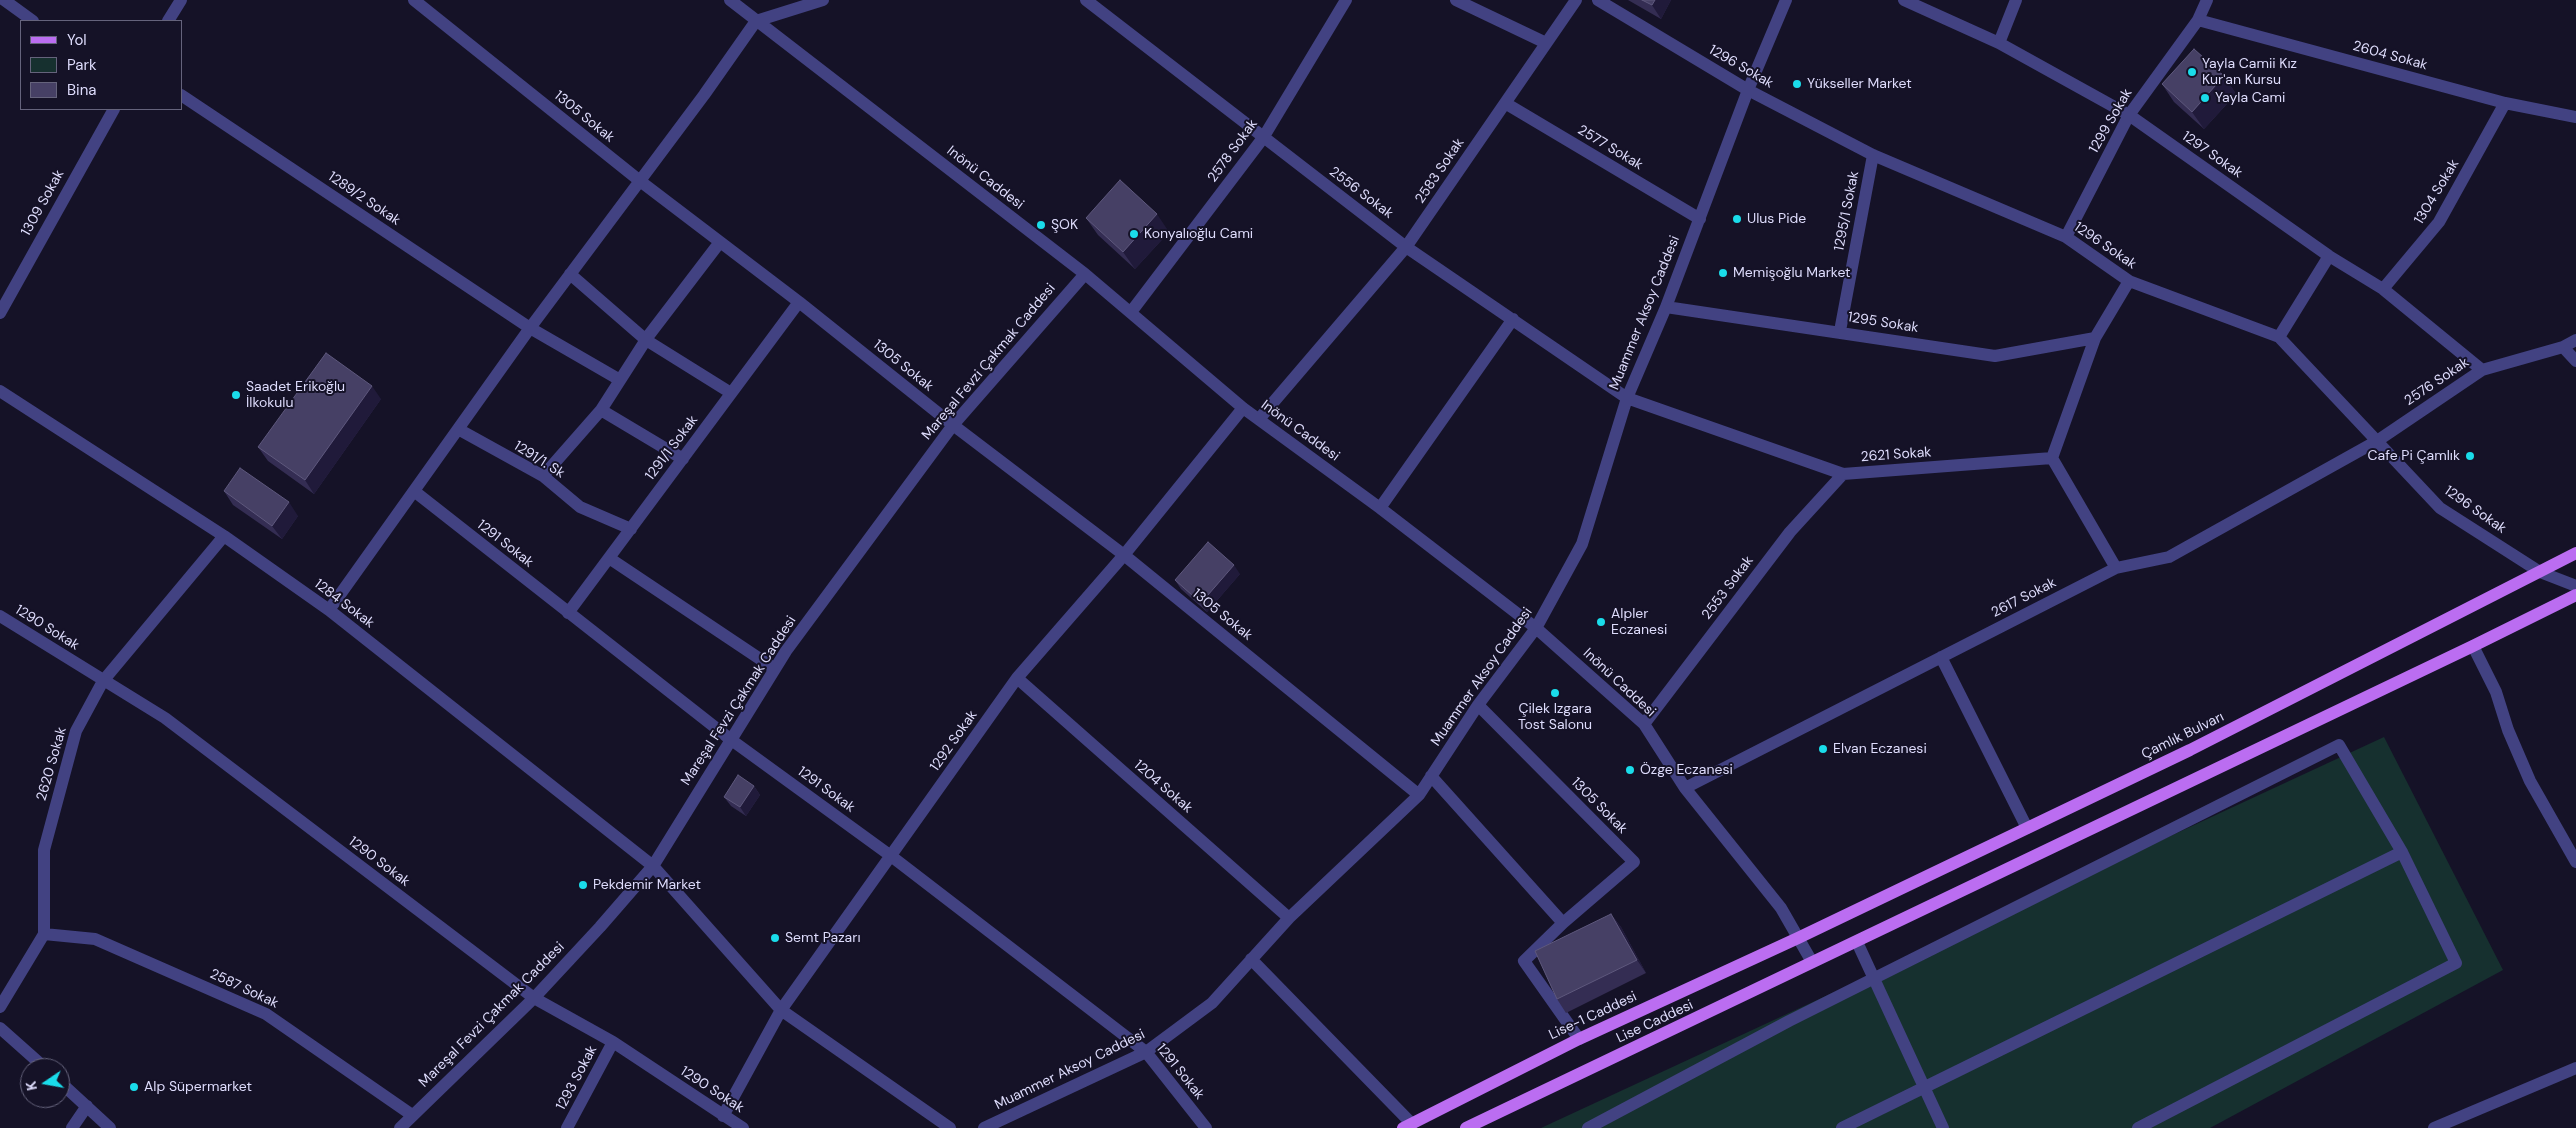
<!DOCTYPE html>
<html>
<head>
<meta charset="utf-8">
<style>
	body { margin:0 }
	#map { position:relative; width:2576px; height:1128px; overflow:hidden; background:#151227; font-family:"DM Sans",sans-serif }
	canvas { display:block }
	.legend { position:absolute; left:20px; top:20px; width:162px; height:90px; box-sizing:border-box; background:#151227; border:1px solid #65637c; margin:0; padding:6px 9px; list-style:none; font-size:15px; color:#dedcfc }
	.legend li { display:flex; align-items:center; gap:10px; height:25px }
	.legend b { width:25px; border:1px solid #65637c }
	.north { position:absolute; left:20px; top:1058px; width:50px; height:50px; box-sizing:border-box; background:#151227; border:1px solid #65637c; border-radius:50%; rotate:258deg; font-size:14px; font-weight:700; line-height:20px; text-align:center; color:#dedcfc }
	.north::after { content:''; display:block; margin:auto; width:18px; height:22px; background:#1adcea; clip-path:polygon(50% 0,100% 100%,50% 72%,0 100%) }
</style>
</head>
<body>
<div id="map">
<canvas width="2576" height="1128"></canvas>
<ul class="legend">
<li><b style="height:6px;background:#bb6df1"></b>Yol</li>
<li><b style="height:14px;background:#16302f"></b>Park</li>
<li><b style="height:14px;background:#464065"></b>Bina</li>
</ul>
<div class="north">K</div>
</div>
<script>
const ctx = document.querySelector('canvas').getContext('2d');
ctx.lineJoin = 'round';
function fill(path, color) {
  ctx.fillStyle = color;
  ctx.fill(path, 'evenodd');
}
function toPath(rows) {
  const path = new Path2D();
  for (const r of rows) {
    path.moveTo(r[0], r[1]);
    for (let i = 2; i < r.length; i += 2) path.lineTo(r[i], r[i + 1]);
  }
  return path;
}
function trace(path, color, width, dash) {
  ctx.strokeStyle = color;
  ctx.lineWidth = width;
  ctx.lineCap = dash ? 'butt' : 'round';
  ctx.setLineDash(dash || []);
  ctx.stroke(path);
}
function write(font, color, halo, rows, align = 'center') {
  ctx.font = font + ' "DM Sans",sans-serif';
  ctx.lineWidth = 4;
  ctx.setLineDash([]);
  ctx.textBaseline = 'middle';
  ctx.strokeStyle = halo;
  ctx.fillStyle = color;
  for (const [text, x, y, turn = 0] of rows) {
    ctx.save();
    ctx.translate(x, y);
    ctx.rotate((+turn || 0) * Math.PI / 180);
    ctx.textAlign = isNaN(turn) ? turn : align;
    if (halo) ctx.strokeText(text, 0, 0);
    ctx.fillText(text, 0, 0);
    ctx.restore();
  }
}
const green = toPath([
	[2384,737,2503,970,2210,1128,1541,1128]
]);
const minor = toPath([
	[4,0,33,21],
	[414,0,640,181,799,302,953,425,1124,555,1419,795],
	[730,0,1085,274,1243,408,1380,508,1536,628,1644,724,1685,788,1781,908,1812,962],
	[1086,0,1406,247,1627,398,1843,474,2052,458,2116,568],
	[1456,0,1546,43],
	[1598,0,1748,90,1873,155,2066,237,2129,281,2279,337,2440,508,2540,572,2576,586],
	[1904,0,1999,43,2129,115,2329,256,2383,289,2482,370],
	[2198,20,2505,103,2576,117],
	[168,21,181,0],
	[1999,43,2016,0],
	[181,95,530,328,620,380],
	[1505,103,1700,219],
	[2066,237,2129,115,2198,20,2207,0],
	[570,274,646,340,731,393],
	[2383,289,2439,222,2505,103],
	[1666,307,1995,356,2095,338],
	[1131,312,1263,138,1346,0],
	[0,313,114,109],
	[1840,331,1873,155],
	[2279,337,2329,256],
	[2563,347,2576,361],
	[0,391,224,536,329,610,653,866,781,1010,950,1128],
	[601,410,683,459],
	[1259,419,1406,247,1576,0],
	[458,429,543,476,580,507,631,529],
	[2052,458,2095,338,2129,281],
	[543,476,601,410,649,335,720,242],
	[414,491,730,739,891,856,1146,1052,1206,1128],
	[1380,508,1513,319],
	[609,558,775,669],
	[329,610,530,328,704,95,756,21,823,0],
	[568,613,799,302],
	[0,616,165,718,534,998,613,1042,743,1128],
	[2473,646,2496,692,2508,730,2530,781,2576,862],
	[1941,657,2027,828],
	[1017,678,1289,918],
	[1478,705,1634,862,1563,923,1524,961,1579,1039],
	[1644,724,1790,532,1843,474],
	[1431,776,1563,923],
	[1685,788,2116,568,2169,557,2377,441,2482,370,2563,347,2576,340],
	[44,934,95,939,266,1014,412,1115],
	[1857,942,1943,1128],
	[1251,959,1412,1124],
	[0,1007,44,934,44,850,76,731,103,681,224,536],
	[0,1028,45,1068],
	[60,1082,110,1128],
	[723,1116,781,1010,1017,678,1124,555,1243,408],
	[72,1128,87,1106],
	[400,1128,534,998,600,927,653,866,786,651,953,425,1085,274],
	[567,1128,613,1042],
	[984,1128,1146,1052,1212,1003,1289,918,1419,795,1478,705,1536,628,1582,544,1627,398,1666,307,1748,90,1786,0],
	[1588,1128,1789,1021,2339,745,2402,852,2456,963,2138,1128],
	[1842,1128,2402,852],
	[2434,1128,2576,1068]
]);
const major = toPath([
	[1403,1128,1579,1039,1798,938,2190,750,2576,553],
	[1466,1128,2473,646,2576,595]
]);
const wall = toPath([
	[1628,0,1671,0,1661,19],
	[2224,76,2236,94,2204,129,2174,102,2162,84],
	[1086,218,1169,232,1135,269,1098,235],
	[381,399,314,494,268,461,258,447],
	[224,491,298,516,282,539,233,505],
	[1240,574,1207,612,1181,589,1175,580],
	[754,786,760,795,746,816,731,806,724,797],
	[1611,914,1621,927,1646,973,1566,1013,1557,999]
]);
const shadedWall = toPath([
	[1655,0,1671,0,1661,19,1652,5],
	[2224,76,2236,94,2204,129,2192,112],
	[1157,214,1169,232,1135,269,1123,252],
	[372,386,381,399,314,494,305,480],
	[289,502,298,516,282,539,272,526],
	[1234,565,1240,574,1207,612,1201,603],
	[754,786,760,795,746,816,740,807],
	[1611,914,1621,927,1646,973,1637,960]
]);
const building = toPath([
	[1642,0,1655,0,1652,5,1642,0],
	[2194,49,2224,76,2192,112,2162,84,2194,49],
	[1120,180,1157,214,1123,252,1086,218,1120,180],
	[326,353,372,386,305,480,258,447,326,353],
	[240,468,289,502,272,526,224,491,240,468],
	[1208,542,1234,565,1201,603,1175,580,1208,542],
	[738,775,754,786,740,807,724,797,738,775],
	[1611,914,1637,960,1557,999,1535,951,1611,914]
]);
const markers = [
	[2192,72,5,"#1adcea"],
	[1797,84,5,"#1adcea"],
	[2205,98,5,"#1adcea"],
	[1737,219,5,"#1adcea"],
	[1041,225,5,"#1adcea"],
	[1134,234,5,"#1adcea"],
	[1723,273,5,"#1adcea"],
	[236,395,5,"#1adcea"],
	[2470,456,5,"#1adcea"],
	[1601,622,5,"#1adcea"],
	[1555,693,5,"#1adcea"],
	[1823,749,5,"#1adcea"],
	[1630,770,5,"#1adcea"],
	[583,885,5,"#1adcea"],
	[775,938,5,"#1adcea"],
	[134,1087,5,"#1adcea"]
];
const streetNames = [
	["2604 Sokak",2390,56,15],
	["1296 Sokak",1741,67,30],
	["1305 Sokak",584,117,39],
	["1299 Sokak",2111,121,-60],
	["2577 Sokak",1610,148,31],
	["2578 Sokak",1233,151,-54],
	["1297 Sokak",2212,155,35],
	["2583 Sokak",1440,171,-56],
	["Inönü Caddesi",985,178,38],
	["1304 Sokak",2437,192,-59],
	["2556 Sokak",1361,193,37],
	["1289/2 Sokak",364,199,34],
	["1309 Sokak",43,203,-61],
	["1295/1 Sokak",1847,211,-79],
	["1296 Sokak",2105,246,34],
	["Muammer Aksoy Caddesi",1645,313,-68],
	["1295 Sokak",1883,323,9],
	["Mareşal Fevzi Çakmak Caddesi",989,362,-50],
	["1305 Sokak",903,366,39],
	["2576 Sokak",2437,382,-34],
	["Inönü Caddesi",1300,431,36],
	["1291/1 Sokak",672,448,-53],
	["2621 Sokak",1896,455,-4],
	["1291/1. Sk",539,460,32],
	["1296 Sokak",2475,510,35],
	["1291 Sokak",505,544,38],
	["2553 Sokak",1728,588,-53],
	["2617 Sokak",2024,598,-27],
	["1284 Sokak",344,604,37],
	["1305 Sokak",1222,615,39],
	["1290 Sokak",47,628,32],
	["Muammer Aksoy Caddesi",1482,677,-55],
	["Inönü Caddesi",1619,683,43],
	["Mareşal Fevzi Çakmak Caddesi",739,701,-57],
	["Çamlık Bulvarı",2183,736,-26],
	["1292 Sokak",954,741,-55],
	["2620 Sokak",52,764,-74],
	["1204 Sokak",1163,787,41],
	["1291 Sokak",826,790,36],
	["1305 Sokak",1599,806,45],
	["1290 Sokak",379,862,37],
	["2587 Sokak",244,989,25],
	["Mareşal Fevzi Çakmak Caddesi",492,1015,-45],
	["Lise-1 Caddesi",1593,1016,-25],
	["Lise Caddesi",1655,1022,-25],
	["Muammer Aksoy Caddesi",1070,1070,-26],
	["1291 Sokak",1180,1072,51],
	["1293 Sokak",577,1078,-62],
	["1290 Sokak",712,1090,33]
];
const poiNames = [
	["Yayla Camii Kız",2202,64],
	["Kur'an Kursu",2202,80],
	["Yükseller Market",1807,84],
	["Yayla Cami",2215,98],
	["Ulus Pide",1747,219],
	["ŞOK",1051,225],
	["Konyalıoğlu Cami",1144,234],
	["Memişoğlu Market",1733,273],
	["Saadet Erikoğlu",246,387],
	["İlkokulu",246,403],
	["Cafe Pi Çamlık",2460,456,"right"],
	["Alpler",1611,614],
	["Eczanesi",1611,630],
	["Çilek Izgara",1555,709,"center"],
	["Tost Salonu",1555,725,"center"],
	["Elvan Eczanesi",1833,749],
	["Özge Eczanesi",1640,770],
	["Pekdemir Market",593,885],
	["Semt Pazarı",785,938],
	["Alp Süpermarket",144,1087]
];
fill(green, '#16302f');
trace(minor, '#424282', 12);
trace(major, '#bb6df1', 12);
fill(wall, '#342d53');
fill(shadedWall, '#201a3a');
fill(building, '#464065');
trace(building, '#5e587d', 1);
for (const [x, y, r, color] of markers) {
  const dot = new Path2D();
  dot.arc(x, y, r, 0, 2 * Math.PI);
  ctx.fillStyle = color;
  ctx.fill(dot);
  trace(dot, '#151227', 2);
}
write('14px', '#dedcfc', '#151227', streetNames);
write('14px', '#dedcfc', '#151227', poiNames, 'left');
</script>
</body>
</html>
